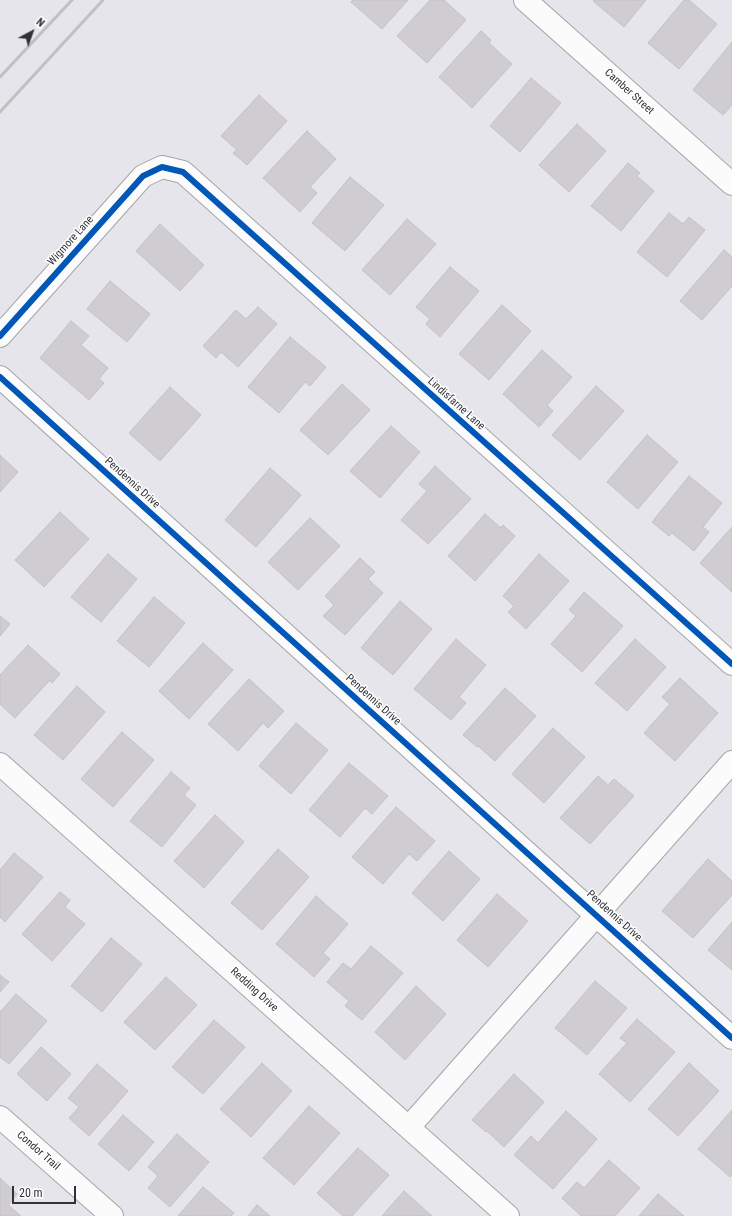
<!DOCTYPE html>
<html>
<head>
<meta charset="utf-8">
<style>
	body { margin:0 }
	#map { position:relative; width:732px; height:1216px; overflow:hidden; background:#e6e5eb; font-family:"Roboto Condensed",sans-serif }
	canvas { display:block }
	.north { position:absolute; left:12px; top:12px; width:40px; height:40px; -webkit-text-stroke:3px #fff; paint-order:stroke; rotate:41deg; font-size:11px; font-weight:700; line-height:16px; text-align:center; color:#323136 }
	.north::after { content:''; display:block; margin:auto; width:14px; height:18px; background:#323136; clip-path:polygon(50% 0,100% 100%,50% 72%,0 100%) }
	.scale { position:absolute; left:12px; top:1186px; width:64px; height:18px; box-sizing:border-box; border:2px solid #323136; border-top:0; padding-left:5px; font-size:12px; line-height:14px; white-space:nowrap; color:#323136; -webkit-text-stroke:3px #fff; paint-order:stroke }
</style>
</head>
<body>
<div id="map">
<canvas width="732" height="1216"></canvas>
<div class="north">N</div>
<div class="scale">20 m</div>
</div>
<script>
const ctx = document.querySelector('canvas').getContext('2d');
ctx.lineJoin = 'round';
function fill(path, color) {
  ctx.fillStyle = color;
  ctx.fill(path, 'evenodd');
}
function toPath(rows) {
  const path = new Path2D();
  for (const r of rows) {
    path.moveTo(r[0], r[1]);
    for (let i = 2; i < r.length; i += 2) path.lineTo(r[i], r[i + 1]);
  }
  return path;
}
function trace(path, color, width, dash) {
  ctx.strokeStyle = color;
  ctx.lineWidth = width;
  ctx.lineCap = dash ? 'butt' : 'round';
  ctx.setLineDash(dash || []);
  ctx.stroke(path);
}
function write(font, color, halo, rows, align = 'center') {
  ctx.font = font + ' "Roboto Condensed",sans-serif';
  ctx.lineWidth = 3;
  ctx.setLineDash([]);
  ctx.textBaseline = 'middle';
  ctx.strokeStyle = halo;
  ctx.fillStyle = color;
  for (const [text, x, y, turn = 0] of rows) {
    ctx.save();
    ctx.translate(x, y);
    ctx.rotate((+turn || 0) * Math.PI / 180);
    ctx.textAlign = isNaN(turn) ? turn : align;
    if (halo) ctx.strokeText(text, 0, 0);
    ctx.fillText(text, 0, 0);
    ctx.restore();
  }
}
const building = toPath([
	[353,0,408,0,382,29,351,2,353,0],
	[430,0,444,0,466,20,427,63,397,36,430,0],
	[594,0,646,0,624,27,593,1,594,0],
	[684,0,689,0,717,24,679,69,648,43,684,0],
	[481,31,491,40,489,43,512,64,472,108,439,77,481,31],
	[732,42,732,105,723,115,693,90,732,42],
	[531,78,561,103,520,152,490,126,531,78],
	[259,95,287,121,247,165,233,153,237,150,221,136,259,95],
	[577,124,606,151,569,192,539,165,577,124],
	[307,131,336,159,310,187,317,193,300,212,263,178,307,131],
	[628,163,640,173,637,176,654,191,621,231,591,206,628,163],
	[350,177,384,205,345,251,312,223,350,177],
	[669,213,683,224,689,217,705,230,667,277,637,252,669,213],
	[407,219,436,244,390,295,362,270,407,219],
	[160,224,204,265,180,291,136,251,160,224],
	[724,250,732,257,732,286,702,320,680,301,724,250],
	[450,267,479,291,440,337,426,324,430,319,416,307,450,267],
	[110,281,150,314,127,342,87,309,110,281],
	[502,305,531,331,489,380,459,354,502,305],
	[258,307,277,324,238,367,221,352,216,358,203,346,236,310,246,319,258,307],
	[71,321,89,336,81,345,108,368,99,379,104,383,89,400,40,358,71,321],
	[290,337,326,367,310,386,305,382,279,413,248,387,290,337],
	[542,350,572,377,547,405,553,411,539,427,503,394,542,350],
	[342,384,370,410,328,455,300,430,342,384],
	[596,386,624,411,580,460,552,435,596,386],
	[170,387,201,415,160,461,129,433,170,387],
	[391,426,420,452,380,498,350,471,391,426],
	[647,435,678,462,638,509,607,482,647,435],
	[0,455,18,472,0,492,0,455],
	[435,466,471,499,428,544,401,520,427,491,419,484,435,466],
	[270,468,301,495,256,547,225,520,270,468],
	[689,476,722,503,703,527,709,532,694,551,672,533,669,536,652,522,689,476],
	[60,512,89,539,44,587,15,560,60,512],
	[485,514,501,528,503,525,515,536,475,581,448,556,485,514],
	[310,518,340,546,298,590,268,562,310,518],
	[732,527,732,592,700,563,732,527],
	[108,554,137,579,101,622,71,597,108,554],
	[539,554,569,581,526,629,508,612,514,606,503,596,539,554],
	[360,558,375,572,368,579,383,593,345,635,323,616,334,605,325,596,360,558],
	[584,592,623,626,582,672,551,644,576,616,569,610,584,592],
	[154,597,185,623,149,667,117,641,154,597],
	[400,601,432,629,393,675,361,648,400,601],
	[0,616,10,624,0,636,0,616],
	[456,639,486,665,459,697,466,703,451,720,414,689,456,639],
	[635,639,666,667,627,711,595,683,635,639],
	[203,643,233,670,189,719,159,691,203,643],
	[28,645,60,674,52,683,50,680,15,718,0,704,0,675,28,645],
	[680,678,718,713,675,761,644,733,670,704,662,697,680,678],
	[249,679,284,711,268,728,263,723,238,751,208,724,249,679],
	[77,686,105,712,63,760,34,735,77,686],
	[505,688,536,716,495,761,478,746,477,747,463,735,505,688],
	[296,723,328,750,291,794,259,766,296,723],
	[553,728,585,757,544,803,512,774,553,728],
	[122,732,154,760,113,807,81,779,122,732],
	[349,763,388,796,372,814,365,808,340,837,309,810,349,763],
	[171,772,190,788,184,795,196,805,162,847,130,821,171,772],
	[598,776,608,785,614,779,634,796,590,844,560,818,598,776],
	[396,807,435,841,417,861,409,854,383,884,352,857,396,807],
	[215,815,244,842,204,888,174,861,215,815],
	[278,849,309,877,262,930,231,903,278,849],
	[449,851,480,879,443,921,412,893,449,851],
	[14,853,43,877,5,922,0,917,0,870,14,853],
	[708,859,732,881,732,895,693,938,662,911,708,859],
	[60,892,70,900,65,907,85,924,52,961,22,934,60,892],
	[497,894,528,921,488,967,457,940,497,894],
	[316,896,348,924,323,953,330,959,314,977,276,944,316,896],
	[732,922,732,970,708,950,732,922],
	[111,938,142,964,102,1012,71,986,111,938],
	[371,946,403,973,362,1020,345,1006,349,1001,327,982,343,963,351,969,371,946],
	[0,975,9,982,0,992,0,975],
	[166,977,197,1005,155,1050,124,1022,166,977],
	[595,981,627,1008,587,1055,555,1028,595,981],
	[416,986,446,1014,405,1060,375,1032,416,986],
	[16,994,47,1021,9,1064,0,1057,0,1012,16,994],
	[637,1019,675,1052,630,1102,599,1074,627,1043,620,1038,637,1019],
	[214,1020,245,1047,203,1094,172,1067,214,1020],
	[41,1047,71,1074,47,1101,17,1074,41,1047],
	[262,1063,292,1091,251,1137,220,1109,262,1063],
	[689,1063,719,1091,678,1136,648,1109,689,1063],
	[97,1064,128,1091,89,1136,69,1118,79,1107,68,1098,97,1064],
	[514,1074,544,1102,504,1147,487,1131,486,1132,472,1120,514,1074],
	[309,1106,340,1133,294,1185,263,1158,309,1106],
	[732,1110,732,1175,730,1177,698,1149,732,1110],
	[566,1111,597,1139,553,1189,514,1155,531,1136,538,1143,566,1111],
	[123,1115,154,1142,129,1171,98,1144,123,1115],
	[177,1134,209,1162,170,1207,148,1188,158,1176,148,1167,177,1134],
	[358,1148,389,1175,352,1216,343,1216,317,1193,358,1148],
	[609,1160,640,1188,615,1216,581,1216,562,1198,577,1182,584,1188,609,1160],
	[0,1178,17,1194,8,1205,21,1216,0,1216,0,1178],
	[203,1187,234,1213,231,1216,178,1216,203,1187],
	[404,1191,432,1216,382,1216,404,1191],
	[658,1194,684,1216,639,1216,658,1194],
	[257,1205,270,1216,248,1216,257,1205]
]);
const street = toPath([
	[525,0,732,184],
	[0,336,143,176,162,167,183,172,732,664],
	[0,377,732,1038],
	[0,764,508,1216],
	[0,1117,112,1216],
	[409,1127,732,762]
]);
const rail = toPath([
	[0,77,72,0],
	[0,112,103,0]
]);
const cycleway = toPath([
	[0,336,143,176,162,167,183,172,732,664],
	[0,377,732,1038]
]);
const streetNames = [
	["Camber Street",629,92,42],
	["Wigmore Lane",71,241,-48],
	["Lindisfarne Lane",456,404,42],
	["Pendennis Drive",132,483,42],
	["Pendennis Drive",373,700,42],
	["Pendennis Drive",614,916,42],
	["Redding Drive",254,990,42],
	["Condor Trail",38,1151,41]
];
fill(building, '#cfcdd1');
trace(building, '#c3c1c5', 1);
trace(street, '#a5a5a9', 24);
trace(street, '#fbfbfc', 22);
trace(rail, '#c1c0c1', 3);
trace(cycleway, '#0057b8', 6);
write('11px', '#323136', '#fff', streetNames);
</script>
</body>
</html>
